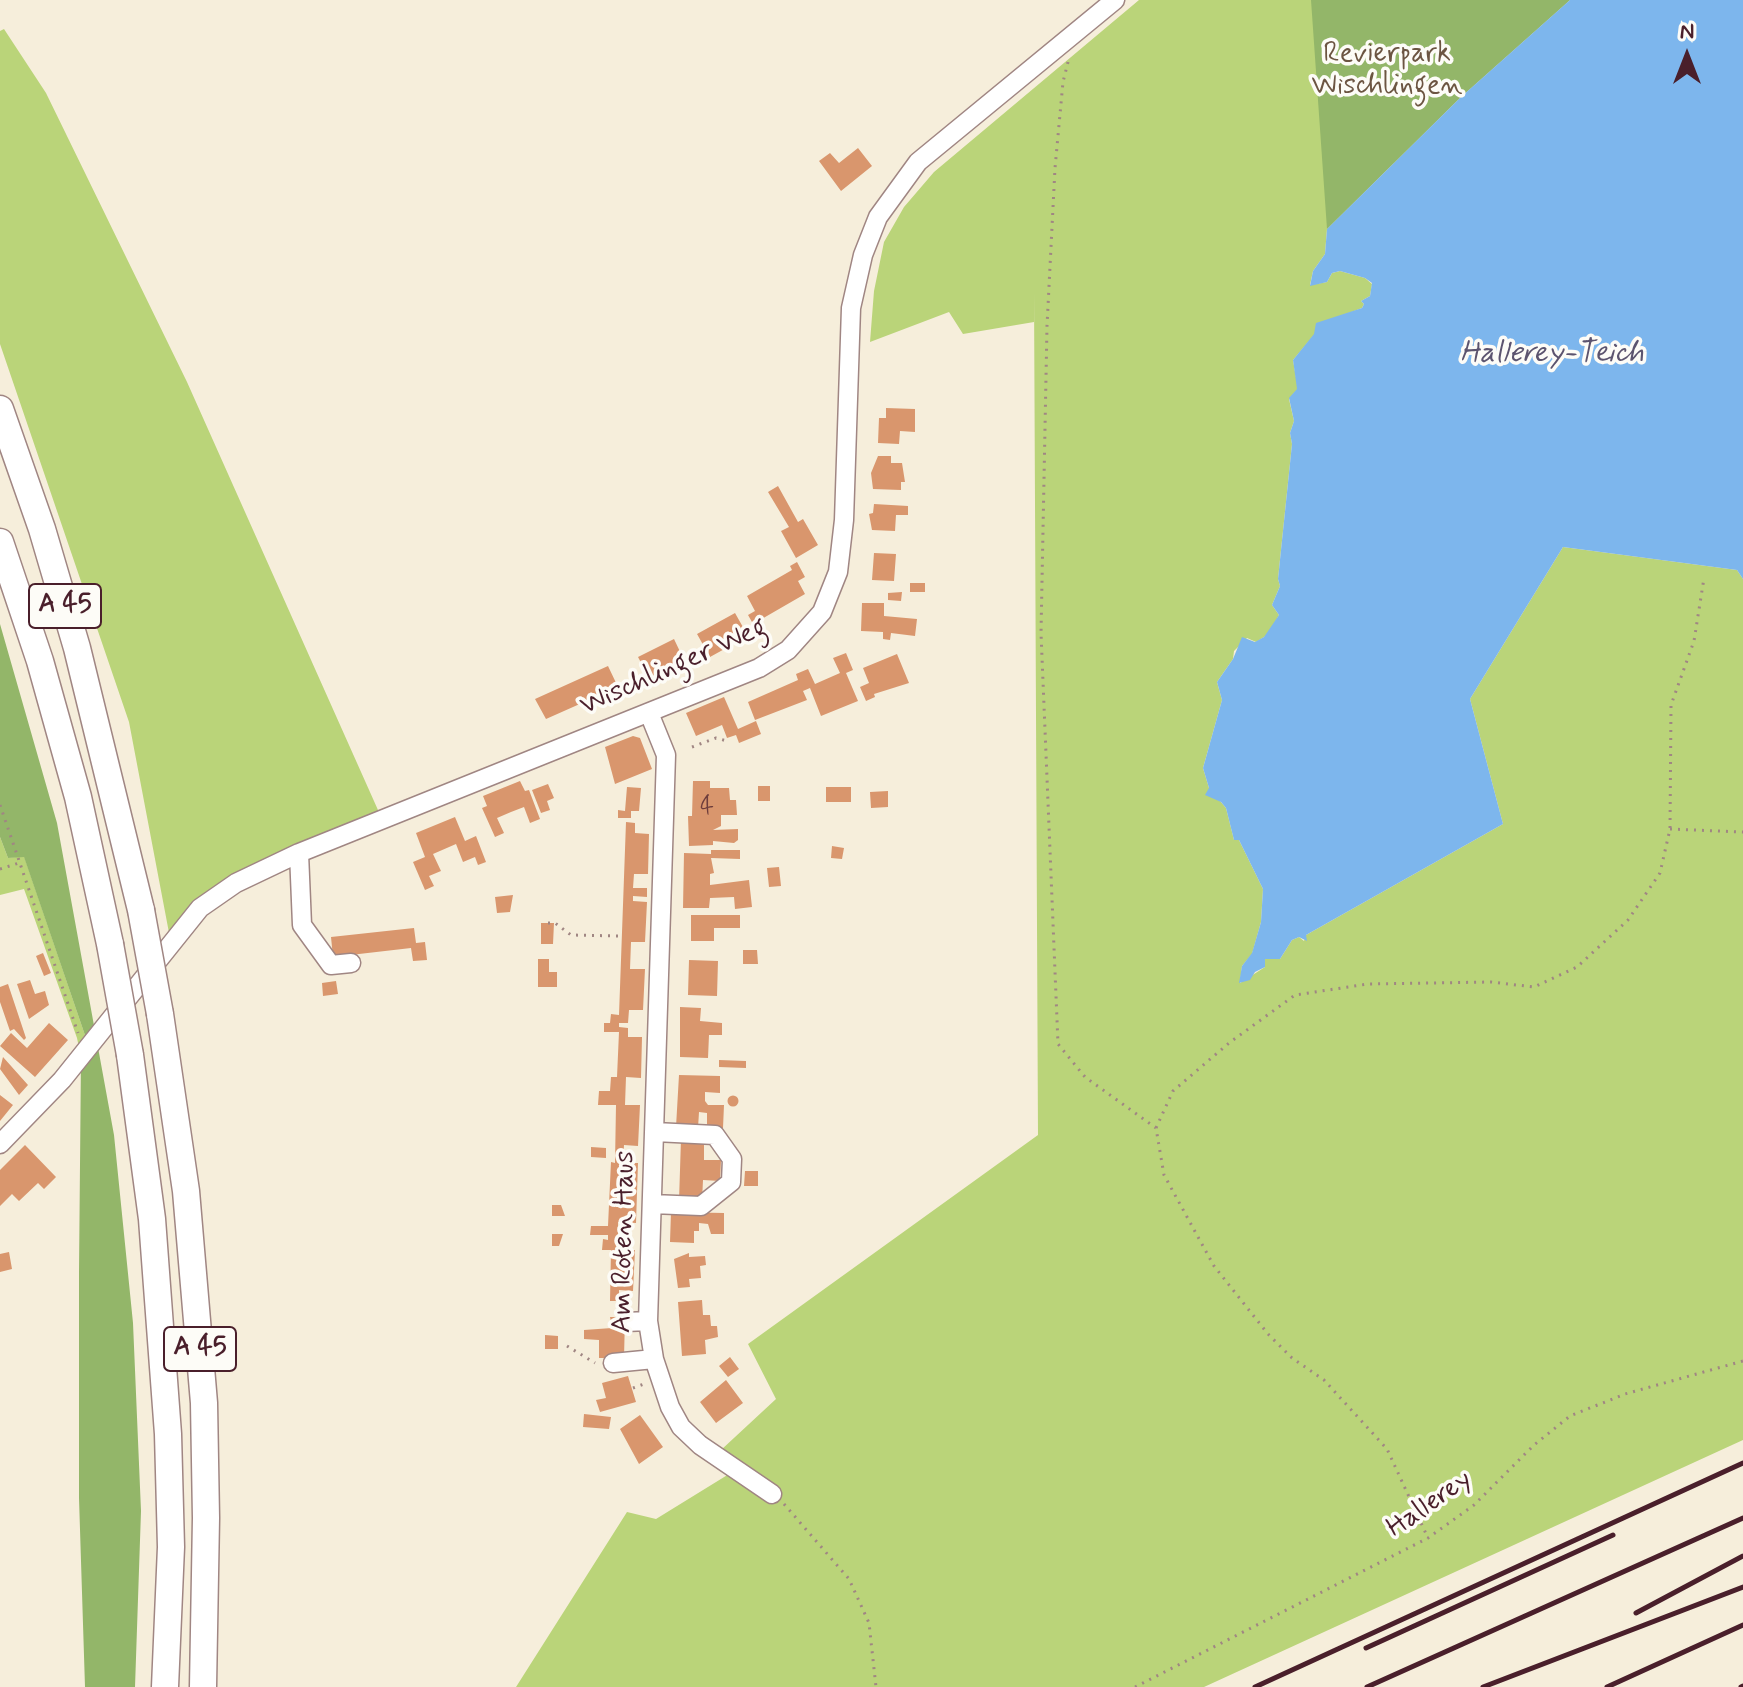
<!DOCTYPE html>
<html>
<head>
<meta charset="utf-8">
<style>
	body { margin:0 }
	#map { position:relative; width:1743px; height:1687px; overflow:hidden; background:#f6eedb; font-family:Mynerve,sans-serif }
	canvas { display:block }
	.north { position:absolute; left:1647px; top:16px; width:80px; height:80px; -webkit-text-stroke:6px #fdfcf7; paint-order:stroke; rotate:0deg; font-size:22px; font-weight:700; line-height:32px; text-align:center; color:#4a1f2b }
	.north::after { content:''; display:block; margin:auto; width:28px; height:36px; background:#4a1f2b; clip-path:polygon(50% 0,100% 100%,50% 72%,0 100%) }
</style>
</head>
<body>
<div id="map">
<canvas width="1743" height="1687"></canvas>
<div class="north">N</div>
</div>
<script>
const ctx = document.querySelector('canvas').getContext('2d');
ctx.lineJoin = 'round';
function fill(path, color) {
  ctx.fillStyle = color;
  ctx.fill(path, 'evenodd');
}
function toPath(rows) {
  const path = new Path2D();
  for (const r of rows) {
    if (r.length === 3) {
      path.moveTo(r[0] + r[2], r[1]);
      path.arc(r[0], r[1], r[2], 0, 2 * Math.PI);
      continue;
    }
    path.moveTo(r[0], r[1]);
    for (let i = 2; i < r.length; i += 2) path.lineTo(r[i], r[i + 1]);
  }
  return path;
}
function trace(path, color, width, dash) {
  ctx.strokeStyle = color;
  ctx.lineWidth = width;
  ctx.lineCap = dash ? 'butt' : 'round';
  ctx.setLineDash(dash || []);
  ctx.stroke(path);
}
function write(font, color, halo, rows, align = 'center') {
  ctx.font = font + ' Mynerve,sans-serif';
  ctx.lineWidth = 7;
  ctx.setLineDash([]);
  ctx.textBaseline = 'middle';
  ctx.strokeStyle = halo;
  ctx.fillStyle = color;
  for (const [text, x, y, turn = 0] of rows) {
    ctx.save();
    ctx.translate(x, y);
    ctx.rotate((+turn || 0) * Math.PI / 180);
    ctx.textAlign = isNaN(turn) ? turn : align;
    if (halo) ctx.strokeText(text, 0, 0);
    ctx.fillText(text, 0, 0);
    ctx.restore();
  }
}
const green = toPath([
	[1139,0,1570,0,1461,97,1327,229,1325,254,1313,271,1310,285,1327,282,1332,273,1340,271,1365,278,1372,284,1370,296,1361,301,1364,304,1362,308,1325,322,1293,360,1298,389,1289,399,1294,421,1290,433,1292,444,1278,579,1280,586,1272,605,1279,615,1269,634,1256,642,1247,638,1234,651,1233,659,1217,682,1222,700,1203,768,1209,788,1226,808,1234,840,1239,840,1263,889,1261,922,1252,954,1242,966,1240,983,1265,967,1264,959,1280,959,1292,940,1299,937,1304,941,1306,935,1503,824,1470,699,1563,547,1737,570,1743,579,1743,1440,1204,1687,516,1687,627,1512,656,1519,742,1466,721,1450,776,1399,748,1344,1038,1135,1034,292,1034,322,963,334,949,312,870,342,874,291,884,242,904,207,934,172],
	[4,29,46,93,187,382,382,819,276,863,170,938,129,722,0,344,0,31],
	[0,837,8,858,24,856,89,1047,81,1057,77,1038,24,889,0,895]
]);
const forest = toPath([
	[1311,0,1570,0,1461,97,1327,229],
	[0,624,57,823,114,1135,133,1323,141,1511,135,1687,85,1687,79,1498,79,1272,81,1057,89,1047,24,857,8,858,0,837]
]);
const water = toPath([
	[1570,0,1743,0,1743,579,1737,570,1563,547,1470,699,1503,824,1306,935,1307,941,1299,937,1292,940,1280,959,1265,959,1265,967,1255,972,1250,980,1239,983,1242,966,1252,953,1261,922,1263,889,1239,840,1234,840,1226,808,1221,802,1205,795,1209,788,1203,768,1222,700,1217,682,1233,659,1242,637,1255,642,1264,637,1279,615,1272,605,1280,586,1278,579,1292,444,1290,433,1294,421,1289,398,1297,389,1293,360,1314,334,1316,323,1362,308,1364,304,1361,301,1370,296,1372,283,1365,278,1340,271,1332,273,1327,282,1310,286,1313,271,1325,254,1327,229,1461,97]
]);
const building = toPath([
	[858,148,872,166,841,191,819,161,830,153,839,163],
	[886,408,915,409,915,432,900,431,899,444,878,443,879,418,886,418],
	[878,456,891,456,891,463,902,463,905,482,901,482,901,490,873,489,871,473],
	[778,486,798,522,803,519,818,545,796,558,781,531,789,527,768,492],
	[874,504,908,506,908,515,896,515,895,531,872,530,869,514,873,513],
	[874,553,896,554,894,581,872,580],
	[797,562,805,577,798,581,805,594,760,620,763,625,756,629,748,615,755,611,747,596,792,570,790,566],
	[910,583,925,583,925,592,910,592],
	[902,592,901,601,888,600,888,593],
	[862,603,884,603,884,616,917,619,915,636,891,633,890,640,883,639,883,632,861,631],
	[735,613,748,636,710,657,697,634],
	[674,639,684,660,649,678,638,657],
	[846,653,853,670,846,673,858,701,821,716,810,688,803,691,807,700,755,720,748,702,798,680,796,674,808,669,815,684,840,673,833,658],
	[897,654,909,683,874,694,875,697,866,701,860,687,869,683,863,668],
	[608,666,618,687,546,719,535,699],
	[724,697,738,729,756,721,761,734,739,743,736,735,727,738,722,725,696,736,686,713],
	[633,736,640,738,652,769,615,784,605,747],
	[520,781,525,791,529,790,540,819,530,823,524,807,511,812,497,818,504,833,495,837,482,808,487,806,483,796],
	[693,781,710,781,710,788,729,788,730,800,736,800,737,815,721,815,721,826,713,830,738,829,738,840,734,843,713,841,713,845,689,846,688,816,692,816],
	[548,784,554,798,547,801,550,810,541,813,532,790],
	[758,786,770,786,770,801,758,801],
	[627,787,641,788,639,811,631,811,631,818,618,818,618,810,625,811],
	[826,787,851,787,851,802,826,802],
	[888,791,888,807,871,808,870,792],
	[455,817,465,841,476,836,486,862,478,865,475,857,463,862,456,844,433,854,441,871,429,876,434,886,425,890,413,862,425,857,416,833],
	[626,822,635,823,635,833,649,834,648,874,634,874,633,888,647,888,647,897,633,896,633,901,647,902,645,942,631,942,630,969,645,969,643,1010,629,1010,628,1023,619,1023,619,1027,628,1028,628,1037,642,1037,641,1078,626,1077,625,1105,640,1105,638,1146,624,1145,623,1163,638,1163,636,1223,618,1222,618,1250,635,1250,633,1291,619,1290,619,1301,610,1301,611,1250,602,1250,603,1239,608,1240,608,1235,590,1235,591,1226,608,1226,611,1162,615,1163,616,1105,598,1105,599,1091,610,1091,611,1077,617,1077,619,1032,604,1032,604,1023,610,1023,611,1014,619,1015],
	[832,846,844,848,842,859,831,858],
	[711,850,740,850,740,859,711,858,714,873,710,874,710,885,749,880,752,907,735,909,734,897,710,898,709,908,683,908,684,853,711,854],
	[779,867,781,886,769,887,767,868],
	[513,895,510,912,497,913,495,897],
	[691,915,740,915,740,928,714,928,714,941,691,941],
	[541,923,554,923,553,944,541,944],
	[414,928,416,943,425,942,427,960,413,961,411,948,333,957,331,937],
	[743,950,757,950,758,964,743,964],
	[43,953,51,973,44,976,36,956],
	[538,959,549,959,549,972,557,972,557,987,538,987],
	[689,960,718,961,717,996,688,995],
	[30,980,35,994,45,991,49,1005,29,1019,17,984],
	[336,981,338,994,323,996,322,983],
	[8,984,26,1038,24,1040,14,1029,10,1031,0,1002,0,987],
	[680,1007,701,1008,700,1021,722,1023,722,1035,709,1035,708,1058,680,1057],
	[49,1023,68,1040,35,1077,0,1046,11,1033,27,1048],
	[3,1057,28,1085,19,1095,0,1069],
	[719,1060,746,1061,746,1068,719,1067],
	[679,1075,720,1076,720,1093,705,1092,705,1101,708,1105,724,1105,723,1128,707,1128,707,1113,699,1112,698,1128,676,1127],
	[0,1095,13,1105,0,1121],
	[733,1101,5.5],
	[681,1139,704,1140,704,1160,721,1160,720,1181,703,1180,702,1201,679,1201],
	[25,1145,56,1177,44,1189,38,1183,19,1201,12,1194,0,1206,0,1170],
	[591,1147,606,1148,606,1158,591,1157],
	[745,1171,758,1171,758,1186,744,1186],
	[552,1205,561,1205,565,1216,552,1216],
	[671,1212,724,1213,724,1234,711,1234,708,1224,699,1223,699,1231,694,1231,694,1243,670,1242],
	[552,1234,563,1234,559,1246,552,1246],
	[9,1252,12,1269,0,1272,0,1254],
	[689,1253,689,1257,705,1256,706,1265,700,1266,701,1278,689,1279,690,1287,678,1288,674,1259],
	[702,1300,703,1315,710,1315,711,1326,717,1326,718,1337,705,1340,706,1354,682,1356,678,1302],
	[610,1317,625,1317,624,1358,599,1358,599,1340,584,1339,584,1330,612,1328],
	[545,1335,558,1336,558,1349,545,1349],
	[730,1357,739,1369,728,1377,719,1366],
	[628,1376,636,1402,600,1412,596,1400,606,1398,602,1383],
	[726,1380,743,1403,716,1423,700,1402],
	[584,1414,611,1417,609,1429,583,1427],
	[640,1415,663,1447,639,1464,620,1429]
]);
const path = toPath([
	[1068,62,1063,82,1055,168,1047,326,1041,633,1058,1044,1085,1077,1156,1128,1164,1175,1214,1266,1268,1334,1292,1358,1324,1380,1387,1449,1428,1538],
	[692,747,716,738,727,741],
	[0,805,78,1033],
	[1670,829,1743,832],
	[0,869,19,863],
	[548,923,555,923,571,935,620,936],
	[1156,1128,1173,1091,1229,1043,1295,995,1368,984,1491,982,1534,987,1577,967,1628,920,1660,873,1670,829,1671,705,1694,641,1704,578],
	[567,1346,595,1363],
	[633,1388,644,1384],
	[784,1504,849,1579,869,1623,876,1687],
	[1135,1687,1428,1538,1474,1505,1534,1445,1570,1416,1625,1394,1743,1361]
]);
const minor = toPath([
	[649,713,666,755,648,1321,654,1359,670,1407,681,1427,700,1445,772,1494],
	[299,853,302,925,331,965,351,963],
	[0,1144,62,1080,200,908,236,883,299,853,759,668,788,650,822,612,838,572,844,520,851,308,863,255,878,217,918,162,1115,0],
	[652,1204,701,1206,731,1182,732,1159,715,1135,655,1132],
	[626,1322,648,1321],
	[613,1363,654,1359]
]);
const highway = toPath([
	[0,409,42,529,77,648,141,910],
	[0,542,40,661,78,797,110,944],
	[160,1014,186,1191,204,1403,206,1518,203,1687],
	[130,1055,152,1219,168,1434,171,1547,165,1687]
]);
const rail = toPath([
	[1636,1613,1743,1556],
	[1366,1648,1613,1535],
	[1255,1687,1743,1463],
	[1367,1687,1743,1518],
	[1483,1687,1743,1587],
	[1607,1687,1743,1625],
	[1741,1687,1743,1686]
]);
const highwayBridge = toPath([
	[141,910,160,1014],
	[110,944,130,1055]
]);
const numberNames = [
	["4",707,808]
];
const shields = [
	[65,606,72],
	[200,1349,72]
];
const shieldNames = [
	["A 45",65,606],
	["A 45",200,1349]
];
const parkNames = [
	["Revierpark",1387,55],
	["Wischlingen",1387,87]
];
const streetNames = [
	["Wischlinger Weg",674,668,-24],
	["Am Roten Haus",625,1242,-89],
	["Hallerey",1430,1505,-35]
];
const waterNames = [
	["Hallerey-Teich",1552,355]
];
fill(green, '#bad479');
fill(forest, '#93b669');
fill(water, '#7db6ed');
fill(building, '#d9966d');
trace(minor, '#a08683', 21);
trace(highway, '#a08683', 29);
trace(path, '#a08683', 3, [2, 6]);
trace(minor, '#fff', 18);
trace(highway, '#fff', 26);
trace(rail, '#4a1f2b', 5);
trace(highwayBridge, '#a08683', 29, []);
trace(highwayBridge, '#fff', 26);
write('24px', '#6e3d3c', null, numberNames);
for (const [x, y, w] of shields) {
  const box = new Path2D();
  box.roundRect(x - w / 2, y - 22, w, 44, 6);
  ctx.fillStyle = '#fdfcf7';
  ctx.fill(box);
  trace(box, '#4a1f2b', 2);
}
write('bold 26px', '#4a1f2b', null, shieldNames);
write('28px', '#6c5542', '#fdfcf7', parkNames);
write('28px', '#4a1f2b', '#fdfcf7', streetNames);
write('italic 30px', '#5c546f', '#fdfcf7', waterNames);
</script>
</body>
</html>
